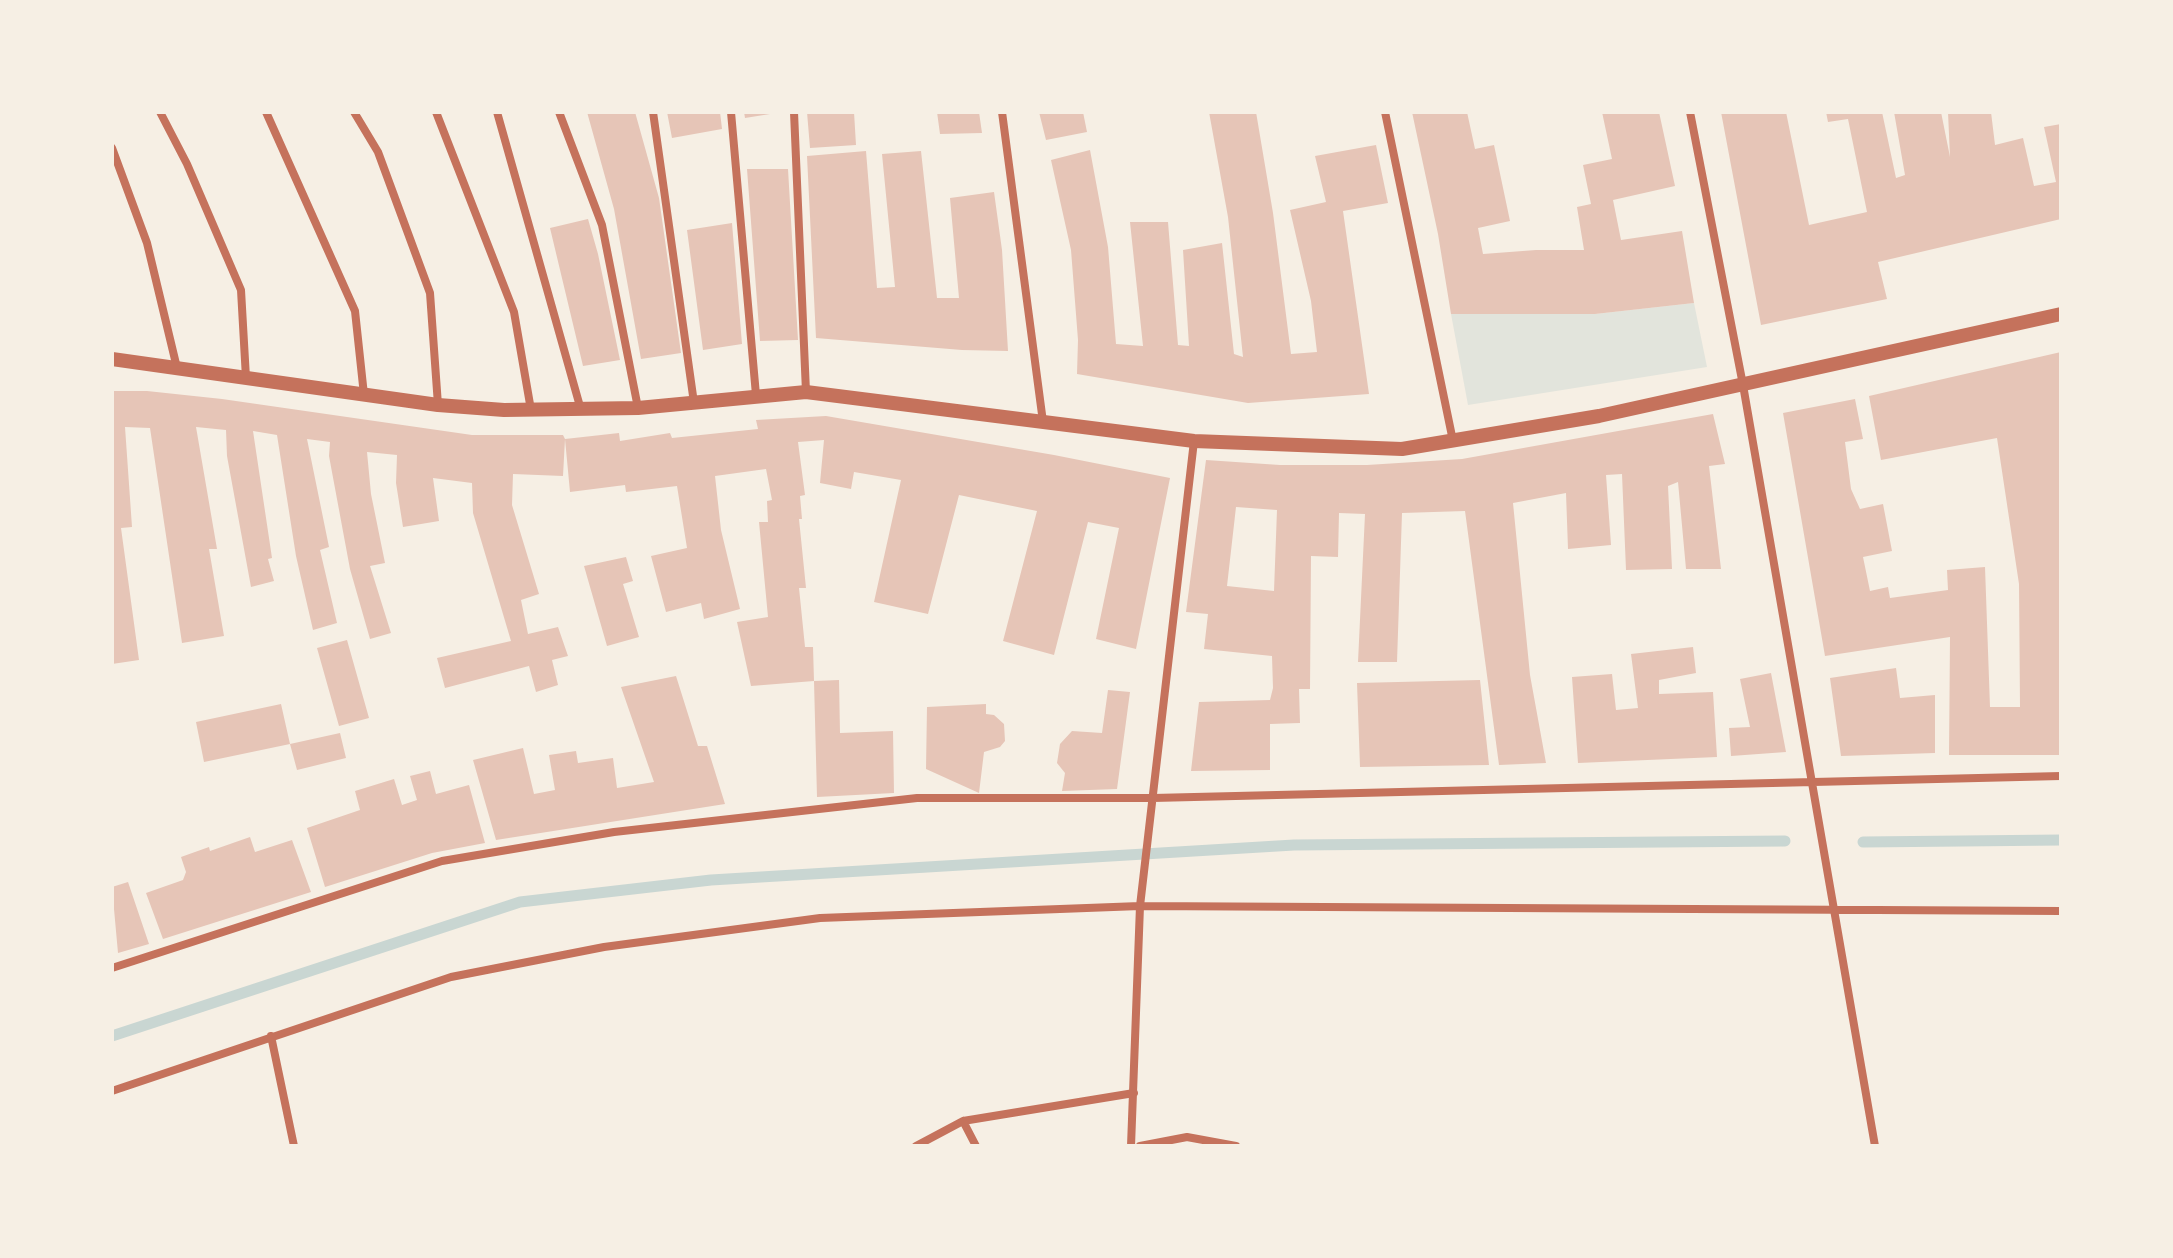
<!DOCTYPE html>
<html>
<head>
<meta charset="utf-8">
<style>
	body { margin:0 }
	#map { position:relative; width:2173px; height:1258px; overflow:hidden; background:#f6efe4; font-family:"Public Sans",sans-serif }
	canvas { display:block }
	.frame { position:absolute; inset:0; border:114px solid #f6efe4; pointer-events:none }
</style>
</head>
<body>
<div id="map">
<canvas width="2173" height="1258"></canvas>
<div class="frame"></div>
</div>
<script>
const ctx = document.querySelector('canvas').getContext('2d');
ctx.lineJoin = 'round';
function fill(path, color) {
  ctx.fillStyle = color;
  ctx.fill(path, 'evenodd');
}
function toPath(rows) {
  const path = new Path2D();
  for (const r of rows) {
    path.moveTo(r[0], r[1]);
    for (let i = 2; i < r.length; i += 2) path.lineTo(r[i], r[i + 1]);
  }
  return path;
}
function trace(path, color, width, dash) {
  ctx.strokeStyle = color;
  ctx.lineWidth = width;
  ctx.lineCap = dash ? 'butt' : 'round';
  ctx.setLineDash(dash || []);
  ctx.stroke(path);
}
const green = toPath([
	[1694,303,1707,367,1468,405,1451,314,1595,314]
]);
const stream = toPath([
	[1863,842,2061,840],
	[112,1036,520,902,711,880,1294,845,1785,841]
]);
const building = toPath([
	[587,112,635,112,659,198,681,353,641,359,614,209],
	[667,112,720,112,722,129,672,138],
	[744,112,769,112,770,114,745,118],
	[807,112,854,112,856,145,810,148],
	[937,112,979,112,982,133,940,134],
	[1039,112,1083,112,1087,132,1046,140],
	[1209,112,1256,112,1273,213,1291,354,1317,352,1311,301,1290,210,1326,202,1315,156,1376,145,1388,203,1343,211,1369,394,1248,403,1077,374,1078,340,1071,250,1051,160,1090,150,1108,247,1116,344,1143,346,1130,222,1168,222,1178,345,1189,346,1183,250,1222,243,1234,354,1243,357,1228,217],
	[1412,112,1467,112,1475,149,1494,145,1510,221,1478,228,1483,254,1536,250,1584,250,1577,207,1591,204,1583,165,1612,159,1602,112,1659,112,1675,186,1613,200,1621,240,1682,231,1694,303,1595,314,1451,314,1438,234],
	[1721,112,1786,112,1809,225,1867,212,1848,119,1828,122,1826,112,1882,112,1896,178,1905,175,1894,112,1941,112,1950,157,1948,112,1991,112,1995,145,2023,138,2034,186,2056,182,2044,127,2061,124,2061,219,1878,262,1887,299,1761,325],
	[866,151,877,288,895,287,882,154,921,151,937,298,959,298,950,198,994,192,1002,250,1008,351,962,350,816,338,807,156],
	[747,169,788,169,798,340,760,341],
	[588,219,598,254,620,360,583,366,550,228],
	[732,223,742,344,703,350,687,230],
	[2061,352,2061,755,1949,755,1950,637,1825,656,1783,413,1855,399,1863,439,1845,442,1851,489,1860,509,1883,504,1892,551,1863,557,1870,591,1888,587,1890,598,1948,590,1947,570,1985,567,1990,707,2020,707,2019,584,1997,438,1881,460,1869,396],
	[112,391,147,391,222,399,472,435,563,435,565,439,619,433,620,441,670,433,672,438,758,429,756,420,826,416,1054,455,1170,478,1136,649,1096,639,1119,528,1088,522,1054,655,1003,641,1037,511,959,495,928,614,874,602,901,480,854,472,851,489,820,483,824,440,798,442,805,495,800,496,802,519,799,519,806,588,799,588,805,647,813,647,814,681,751,686,737,622,768,617,759,522,768,522,767,501,772,500,766,469,715,476,721,530,740,609,704,619,701,603,666,612,651,556,687,548,677,486,626,492,625,485,570,492,565,439,563,476,513,474,512,505,539,594,521,600,528,634,558,627,568,656,552,660,558,685,536,692,529,666,445,688,437,658,511,641,473,513,472,483,433,478,439,521,403,527,396,483,397,455,367,452,371,494,385,563,370,566,391,633,370,639,350,569,329,456,330,442,307,439,329,547,320,550,337,623,313,630,296,556,277,435,253,431,272,558,268,559,274,581,251,587,227,456,226,430,196,427,217,549,209,549,224,636,182,643,150,428,125,427,132,527,121,528,139,660,112,664],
	[1713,414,1725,464,1709,466,1721,569,1686,569,1678,482,1668,486,1672,569,1626,570,1622,474,1606,475,1611,545,1568,549,1566,493,1513,503,1530,675,1546,763,1499,765,1465,511,1402,513,1397,662,1358,662,1365,514,1339,513,1338,557,1311,556,1310,689,1299,689,1300,723,1270,724,1270,770,1191,771,1199,702,1270,700,1273,688,1272,656,1204,649,1208,614,1186,612,1206,460,1280,465,1367,465,1462,459],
	[1236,507,1277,510,1274,591,1227,586],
	[626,557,633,581,623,584,639,637,607,646,584,566],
	[347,640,369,718,339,726,317,648],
	[1693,647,1696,673,1659,680,1659,694,1713,692,1717,757,1578,763,1572,677,1612,674,1616,710,1638,708,1631,654],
	[1896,668,1900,698,1935,695,1935,753,1841,756,1830,678],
	[1771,673,1786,752,1731,756,1729,728,1750,727,1740,679],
	[676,676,698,746,707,746,725,804,496,840,473,760,523,748,534,794,555,790,549,755,576,751,578,763,613,758,617,788,654,782,621,687],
	[839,680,840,733,893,731,894,793,817,797,814,681],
	[1480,680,1489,765,1360,767,1357,683],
	[1108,690,1130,692,1117,789,1062,791,1065,773,1057,763,1060,744,1072,731,1102,733],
	[281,704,290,744,340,733,346,758,297,770,290,744,204,762,196,722],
	[986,704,986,714,994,715,1004,724,1005,741,1000,747,984,752,979,793,926,769,927,707],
	[430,771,436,794,469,785,485,843,432,853,325,887,307,828,360,810,355,791,394,779,402,805,417,800,410,776],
	[250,837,255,852,292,840,311,892,163,939,146,893,183,880,186,872,181,857,209,847,210,851],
	[128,882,149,944,118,953,112,887]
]);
const minor = toPath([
	[160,112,187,164,241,290,246,378],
	[266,112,355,311,364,395],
	[354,112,378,152,430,293,438,405],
	[436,112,514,312,531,410],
	[497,112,581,410],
	[559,112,602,225,638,408],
	[653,112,694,403],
	[731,112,756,395],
	[794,112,806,392],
	[1002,112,1043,422],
	[1385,112,1453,441],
	[1690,112,1743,385,1875,1146],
	[112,148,147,243,177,368],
	[112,968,442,861,614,832,917,798,1153,798,2061,776],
	[271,1036,294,1146],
	[112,1091,451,977,604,947,820,918,1140,906,2061,911],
	[963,1121,976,1146],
	[916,1146,963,1121,1134,1093],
	[1131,1146,1140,906,1194,441],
	[1140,1146,1187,1137,1236,1146]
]);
const tertiary = toPath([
	[112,359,438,405,504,410,638,408,806,392,1194,441,1402,449,1599,416,2061,314]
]);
fill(green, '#e2e4dc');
trace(stream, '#c9d6d2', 11);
fill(building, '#e6c5b7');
trace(minor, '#c5725c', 8);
trace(tertiary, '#c5725c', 14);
</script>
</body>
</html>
